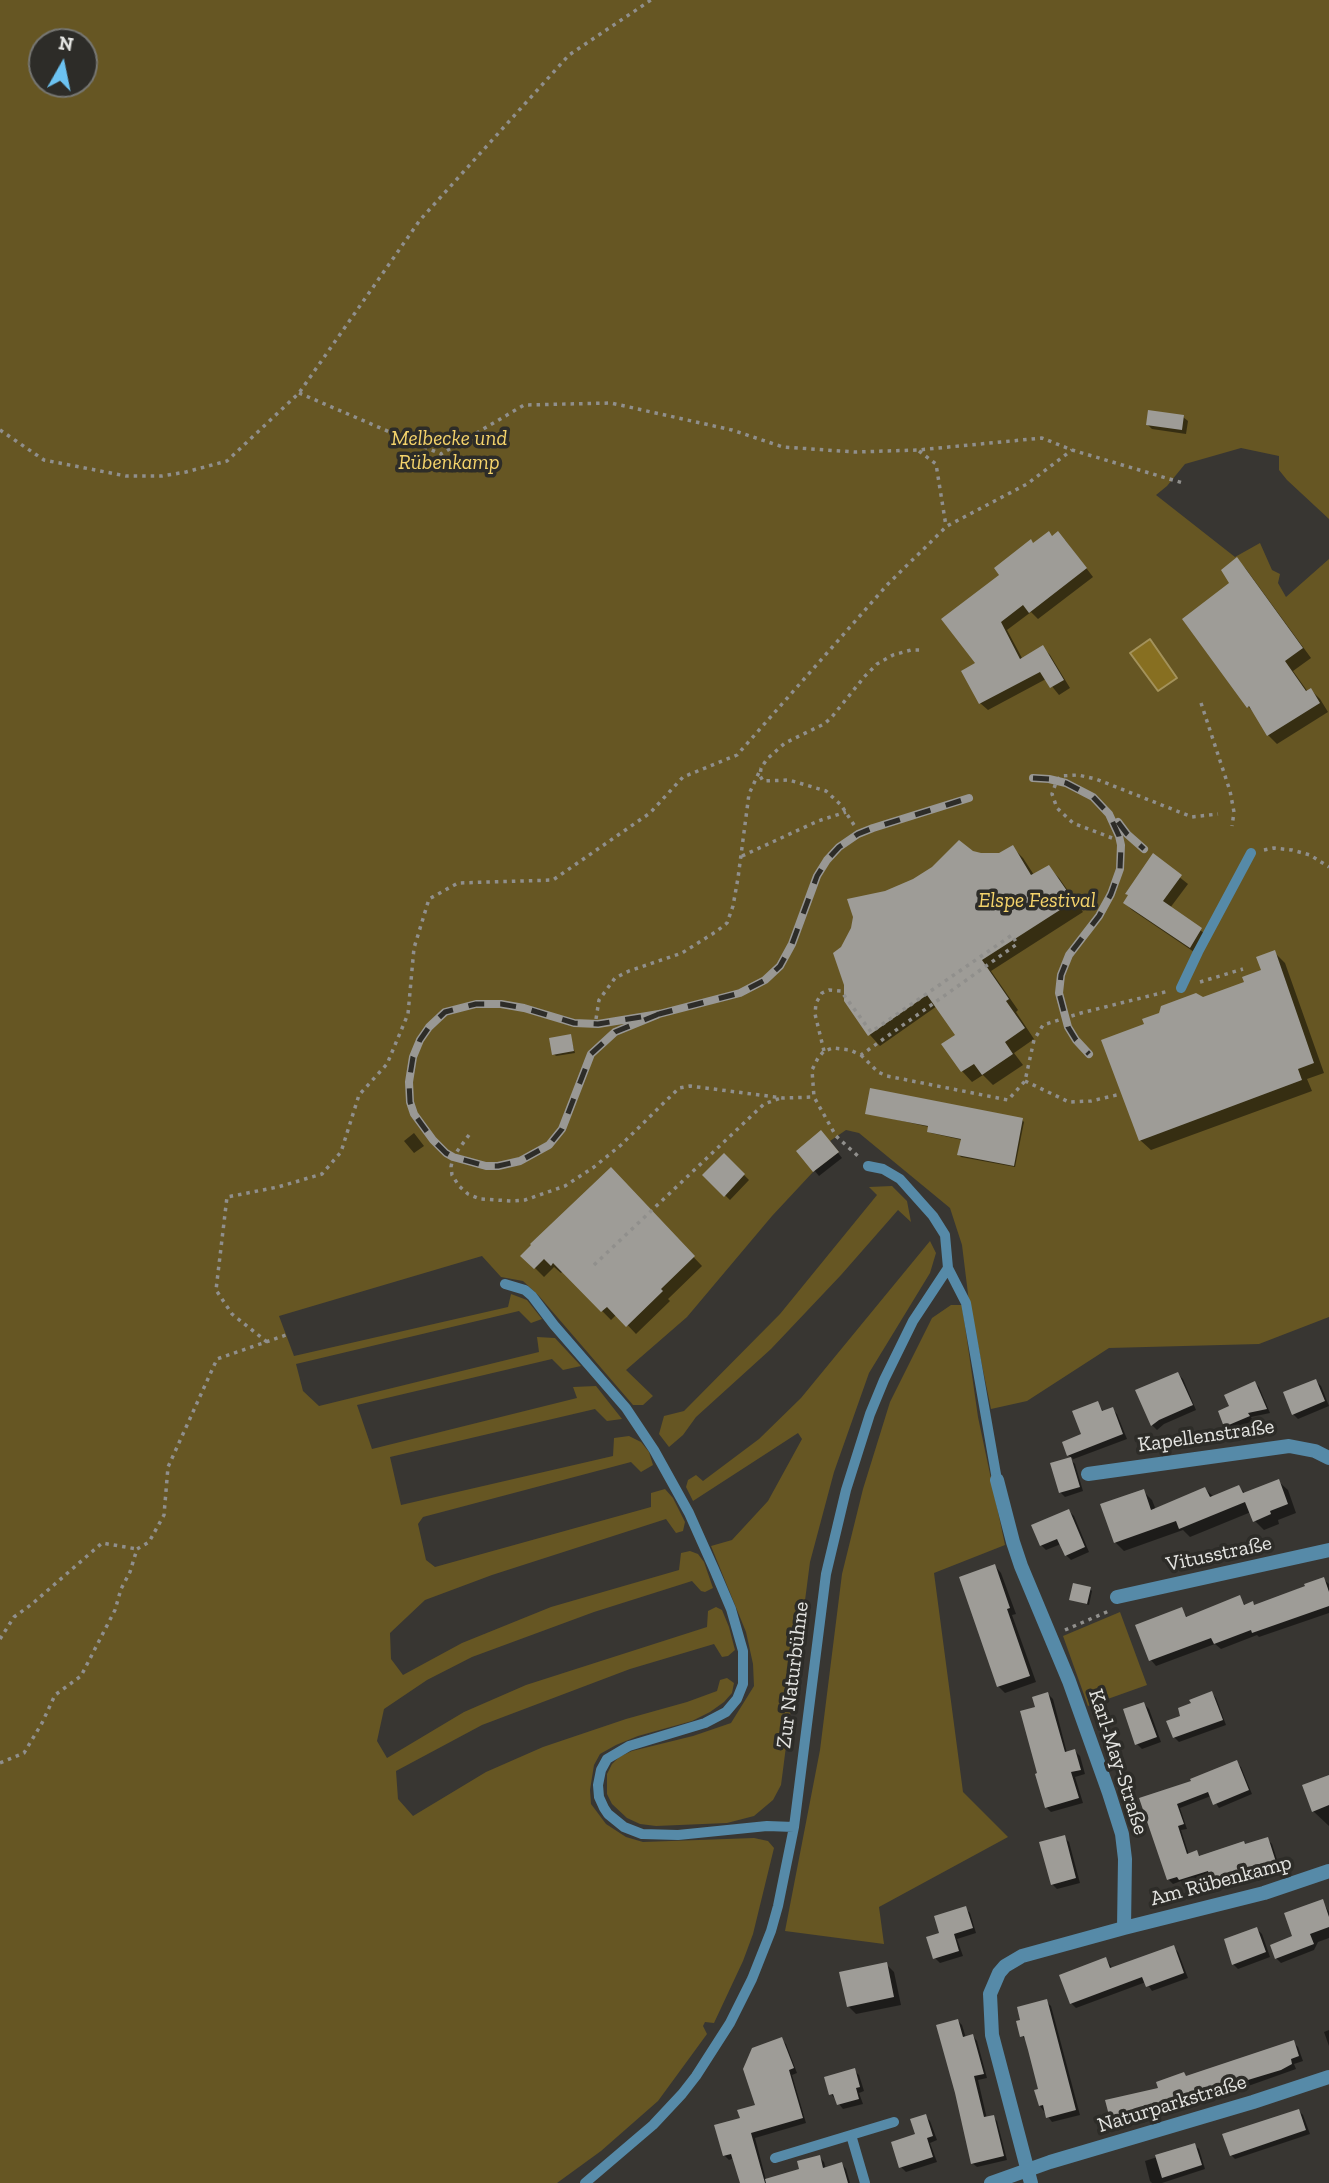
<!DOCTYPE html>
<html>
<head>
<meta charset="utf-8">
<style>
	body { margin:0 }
	#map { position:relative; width:1329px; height:2183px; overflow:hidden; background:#383632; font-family:"Zilla Slab",serif }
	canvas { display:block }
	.north { position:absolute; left:28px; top:28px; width:70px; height:70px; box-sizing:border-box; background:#2d2c28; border:2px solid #767672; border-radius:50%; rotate:9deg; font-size:19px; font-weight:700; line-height:28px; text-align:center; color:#e4e4e1 }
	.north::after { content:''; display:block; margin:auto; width:24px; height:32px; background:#6cc3f2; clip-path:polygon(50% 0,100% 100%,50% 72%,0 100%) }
</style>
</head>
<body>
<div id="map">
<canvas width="1329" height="2183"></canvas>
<div class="north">N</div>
</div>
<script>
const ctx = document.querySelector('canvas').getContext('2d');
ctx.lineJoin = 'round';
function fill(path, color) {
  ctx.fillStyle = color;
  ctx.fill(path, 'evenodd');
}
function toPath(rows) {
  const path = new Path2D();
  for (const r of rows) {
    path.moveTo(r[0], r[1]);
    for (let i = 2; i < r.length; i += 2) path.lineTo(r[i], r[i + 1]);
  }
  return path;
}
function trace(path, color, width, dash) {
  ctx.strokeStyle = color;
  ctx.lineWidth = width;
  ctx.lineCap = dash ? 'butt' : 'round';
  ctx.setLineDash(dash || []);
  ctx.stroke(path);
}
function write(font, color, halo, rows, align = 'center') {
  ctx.font = font + ' "Zilla Slab",serif';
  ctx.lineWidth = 7;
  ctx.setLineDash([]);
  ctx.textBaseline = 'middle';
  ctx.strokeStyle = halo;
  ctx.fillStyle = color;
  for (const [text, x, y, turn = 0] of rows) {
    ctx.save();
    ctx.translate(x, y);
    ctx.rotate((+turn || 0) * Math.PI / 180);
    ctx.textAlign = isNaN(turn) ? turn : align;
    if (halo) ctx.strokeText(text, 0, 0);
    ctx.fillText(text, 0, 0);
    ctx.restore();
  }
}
const green = toPath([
	[0,0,1329,0,1329,519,1287,480,1279,470,1279,456,1241,448,1185,464,1167,486,1156,495,1235,557,1260,543,1272,570,1280,574,1278,583,1286,597,1329,559,1329,1317,1259,1344,1109,1348,1027,1401,991,1409,969,1302,962,1245,950,1208,859,1133,846,1130,830,1141,839,1152,813,1172,772,1216,687,1317,626,1370,653,1396,643,1405,633,1405,539,1296,523,1281,501,1277,482,1256,279,1316,294,1356,508,1307,511,1294,527,1300,542,1319,531,1323,519,1311,296,1364,303,1391,319,1406,539,1352,537,1337,555,1338,581,1366,563,1370,552,1359,357,1405,372,1449,577,1398,573,1387,596,1386,622,1419,607,1421,595,1409,390,1457,401,1505,613,1456,614,1438,629,1436,641,1442,649,1452,653,1465,641,1472,631,1462,423,1517,418,1524,426,1560,435,1567,651,1507,651,1493,665,1489,673,1498,685,1522,683,1531,676,1533,666,1519,492,1575,425,1600,390,1633,391,1659,403,1675,462,1643,551,1607,679,1570,681,1553,690,1551,698,1554,704,1562,713,1588,705,1592,701,1591,692,1581,594,1612,472,1657,427,1680,384,1709,377,1741,387,1758,464,1712,526,1685,707,1627,708,1611,716,1607,722,1610,729,1627,735,1650,728,1656,722,1657,714,1644,630,1669,482,1725,396,1771,398,1799,413,1816,486,1772,543,1747,626,1719,687,1702,717,1691,720,1680,727,1678,734,1683,732,1693,724,1702,710,1712,692,1721,638,1736,616,1745,600,1754,594,1765,590,1790,591,1804,606,1824,626,1837,643,1842,754,1838,768,1841,774,1848,753,1934,743,1961,714,2023,705,2022,703,2026,707,2034,658,2101,601,2151,557,2183,0,2183],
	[42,42,84,42,84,84,42,84],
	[892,1186,907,1201,911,1222,898,1210,841,1275,771,1349,696,1417,683,1435,669,1447,659,1434,664,1416,684,1411,780,1314,877,1195,869,1187],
	[930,1241,936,1253,930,1273,869,1373,834,1472,810,1562,781,1785,773,1800,754,1816,727,1823,656,1826,640,1824,627,1818,612,1804,607,1794,607,1774,612,1764,619,1757,632,1751,693,1736,731,1723,754,1686,753,1664,746,1632,711,1546,732,1540,768,1501,802,1439,798,1433,693,1501,686,1487,688,1480,696,1475,703,1481,759,1439,801,1398],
	[951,1305,962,1305,978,1417,1005,1545,934,1573,963,1792,1008,1837,879,1907,884,1944,785,1931,820,1750,842,1574,863,1489,890,1402,932,1318],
	[1120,1612,1147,1685,1088,1706,1063,1636]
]);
const water = toPath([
	[1150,639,1177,678,1158,691,1130,653,1150,639]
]);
const shadow = toPath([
	[1183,417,1188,421,1186,434,1152,429,1147,424],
	[1052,537,1065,540,1093,577,1038,619,1031,612,1007,630,1023,660,1043,648,1050,655,1070,688,1059,695,1046,679,988,710,980,703,978,664,1002,575,1034,545],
	[1237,560,1246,569,1311,658,1293,671,1308,692,1311,690,1320,699,1328,712,1277,744,1268,735,1254,713,1248,706,1232,583],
	[1013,848,1023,858,1034,875,1048,867,1059,878,1083,912,991,971,1018,1010,1016,1012,1034,1039,1014,1053,1023,1065,993,1085,983,1075,972,1082,962,1071,957,1035,937,1006,880,1046,870,1035,845,1000,842,948,885,893,973,853,999,855],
	[1153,856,1188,884,1170,908,1208,936,1197,954,1132,910,1125,903],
	[1274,952,1285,963,1324,1073,1307,1079,1312,1091,1151,1150,1140,1140,1203,999,1246,983,1263,971],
	[570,1036,575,1053,556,1056,554,1054],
	[867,1113,1022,1120,1024,1122,1015,1167,961,1157,959,1155,962,1140,931,1133,929,1131,929,1127],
	[414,1133,424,1146,414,1153,404,1141],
	[826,1137,842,1158,819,1176,798,1151],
	[724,1155,749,1180,730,1200,704,1175],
	[611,1170,702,1266,668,1299,670,1301,636,1334,617,1314,611,1320,563,1271,561,1273,554,1267,544,1277,523,1256],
	[1178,1374,1183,1379,1196,1410,1164,1424,1157,1430,1152,1425,1138,1391],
	[1316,1381,1321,1386,1329,1406,1298,1419,1293,1414],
	[1255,1383,1259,1387,1270,1413,1251,1417,1253,1421,1230,1430,1226,1426,1231,1407],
	[1097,1403,1104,1412,1112,1409,1117,1414,1127,1439,1071,1460,1075,1464,1083,1491,1065,1497,1060,1492,1052,1465,1073,1459,1068,1455,1083,1435],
	[1278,1481,1288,1490,1296,1513,1278,1520,1279,1524,1264,1530,1255,1521,1251,1512,1190,1537,1183,1530,1124,1551,1115,1542,1143,1491,1152,1500,1156,1510,1205,1489,1214,1497,1239,1487,1246,1494],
	[1069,1511,1074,1516,1089,1552,1071,1560,1066,1555,1061,1544,1046,1550,1041,1545],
	[995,1566,1001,1573,1016,1614,1012,1615,1036,1682,1005,1693,998,1686],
	[1323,1579,1329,1584,1329,1613,1259,1637,1257,1635,1221,1649,1215,1644,1156,1666,1151,1660,1181,1609,1188,1618,1239,1597,1246,1606,1255,1606],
	[1090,1589,1092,1591,1089,1605,1071,1599],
	[1212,1693,1216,1698,1226,1725,1179,1742,1174,1737,1182,1717],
	[1048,1694,1053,1699,1067,1753,1075,1751,1080,1756,1085,1774,1075,1777,1083,1803,1051,1812,1046,1807,1040,1774,1037,1708],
	[1144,1704,1149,1709,1161,1742,1142,1749,1137,1744],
	[1236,1762,1241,1767,1252,1794,1219,1808,1211,1796,1180,1808,1187,1829,1181,1830,1189,1855,1196,1852,1201,1857,1267,1839,1272,1844,1279,1866,1218,1885,1211,1875,1185,1884,1181,1881,1173,1884,1168,1879,1141,1799,1193,1782],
	[1329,1777,1329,1826,1313,1811],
	[1064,1837,1069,1842,1080,1883,1057,1889,1052,1884],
	[1322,1901,1329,1912,1329,1938,1318,1942,1314,1950,1281,1963,1276,1958],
	[965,1908,970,1913,976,1933,957,1939,963,1956,940,1963,935,1958,928,1939,941,1935],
	[1257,1929,1262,1934,1270,1957,1238,1969,1233,1964],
	[1173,1947,1178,1952,1188,1978,1152,1991,1146,1982,1076,2008,1071,2003,1106,1959,1113,1969],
	[886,1964,894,1972,901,2005,856,2014,848,2006],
	[1046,2001,1051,2006,1080,2115,1052,2122,1040,2106,1041,2090,1028,2042,1022,2036,1022,2021],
	[958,2021,962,2025,966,2038,973,2036,977,2041,987,2078,978,2080,987,2119,993,2117,997,2121,1007,2160,977,2167,972,2163],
	[1329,2030,1329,2046,1324,2032],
	[781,2039,786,2044,797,2073,792,2075,806,2123,755,2138,766,2180,802,2170,819,2157,824,2162,826,2169,842,2164,846,2169,850,2183,741,2183,734,2158,729,2160,724,2155,742,2119,757,2106],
	[1293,2042,1298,2047,1303,2061,1294,2064,1296,2069,1251,2085,1224,2093,1222,2091,1179,2105,1180,2108,1143,2121,1117,2127,1112,2123,1160,2089,1187,2078],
	[854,2070,859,2075,864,2091,859,2093,863,2104,843,2109,831,2094],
	[1299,2111,1303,2115,1310,2134,1235,2159,1231,2155],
	[925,2116,930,2121,937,2140,930,2143,937,2162,906,2172,901,2167],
	[1194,2145,1199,2149,1205,2169,1162,2183,1152,2183,1150,2181,1145,2161]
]);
const building = toPath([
	[1148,410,1184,415,1182,430,1146,425],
	[1049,531,1052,536,1058,531,1087,568,1029,613,1023,605,1001,622,1020,659,1043,645,1064,680,1050,688,1040,672,979,704,961,671,975,663,941,619,999,575,994,568,1031,539,1033,543],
	[1237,557,1303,648,1285,661,1306,691,1311,688,1320,703,1267,736,1249,706,1247,708,1182,619,1229,583,1221,570],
	[959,840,973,851,981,853,999,853,1013,845,1031,875,1049,865,1074,901,982,960,1009,999,1006,1001,1025,1028,1005,1042,1013,1054,982,1075,974,1064,961,1072,941,1044,955,1035,927,995,868,1036,844,1001,844,985,833,953,841,947,851,928,853,917,847,899,885,891,913,879,932,867],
	[1153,853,1182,875,1163,901,1202,928,1190,948,1123,903,1128,895,1125,894],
	[1275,950,1314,1063,1298,1069,1302,1080,1139,1141,1101,1040,1144,1024,1142,1019,1159,1013,1161,1006,1196,993,1203,997,1244,982,1242,977,1261,970,1256,957],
	[571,1034,574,1051,552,1055,549,1038],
	[870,1088,1023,1118,1014,1166,957,1155,961,1139,927,1132,928,1126,865,1114],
	[821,1130,839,1152,813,1172,796,1151],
	[724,1153,745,1174,724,1197,702,1175],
	[611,1167,695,1256,661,1289,663,1291,626,1327,607,1307,601,1312,553,1263,551,1266,544,1259,534,1269,520,1256,531,1245,530,1244],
	[1178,1372,1193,1405,1159,1420,1151,1426,1135,1390],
	[1316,1379,1325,1401,1292,1415,1283,1392],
	[1255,1381,1267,1409,1248,1413,1250,1416,1224,1427,1218,1411,1229,1406,1224,1395],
	[1098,1401,1102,1411,1113,1407,1123,1434,1067,1456,1062,1442,1081,1434,1072,1411],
	[1071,1457,1080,1487,1059,1493,1050,1463],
	[1279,1479,1288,1504,1270,1511,1271,1514,1253,1522,1245,1502,1179,1529,1176,1521,1114,1543,1100,1504,1144,1489,1151,1510,1205,1487,1210,1497,1239,1485,1243,1493],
	[1069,1509,1085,1547,1065,1556,1057,1539,1040,1546,1031,1525],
	[995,1564,1010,1608,1007,1609,1030,1676,997,1687,959,1577],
	[1324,1577,1329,1592,1329,1606,1252,1633,1251,1630,1214,1644,1211,1638,1149,1661,1135,1625,1182,1607,1186,1617,1240,1595,1244,1605,1253,1601,1254,1605,1305,1586,1304,1584],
	[1073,1583,1091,1587,1087,1604,1069,1600],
	[1212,1691,1223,1720,1173,1738,1166,1721,1180,1716,1178,1708,1191,1703,1189,1700],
	[1048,1692,1065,1752,1075,1749,1081,1770,1071,1772,1079,1798,1045,1808,1035,1774,1037,1773,1020,1711,1035,1707,1032,1697],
	[1144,1702,1157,1737,1135,1745,1123,1709],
	[1237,1760,1249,1790,1213,1805,1208,1792,1177,1804,1184,1824,1178,1826,1187,1854,1197,1850,1199,1856,1244,1841,1245,1844,1268,1837,1276,1862,1212,1882,1208,1871,1179,1880,1177,1877,1167,1880,1139,1798,1191,1781,1190,1779],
	[1329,1775,1329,1805,1312,1812,1302,1785],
	[1065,1835,1076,1878,1051,1885,1039,1842],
	[1323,1899,1329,1917,1329,1927,1310,1934,1314,1944,1275,1959,1270,1945,1292,1936,1284,1913],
	[966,1906,973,1928,954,1934,959,1951,933,1959,926,1937,939,1933,934,1916],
	[1257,1927,1266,1952,1232,1965,1224,1939],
	[1174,1945,1184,1973,1146,1987,1142,1977,1070,2004,1059,1975,1106,1957,1110,1968],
	[887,1962,894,1997,847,2007,839,1972],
	[1047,1999,1076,2110,1046,2118,1043,2105,1039,2106,1034,2090,1038,2089,1028,2050,1024,2036,1020,2037,1016,2021,1020,2020,1017,2007],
	[958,2019,963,2037,973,2034,984,2074,974,2076,984,2117,994,2115,1004,2156,971,2164,955,2093,936,2025],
	[782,2037,794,2068,789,2070,803,2118,751,2133,765,2183,740,2183,731,2154,723,2156,714,2125,740,2118,737,2110,755,2105,743,2069,752,2048],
	[1294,2040,1299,2056,1291,2059,1292,2064,1281,2070,1218,2089,1217,2086,1175,2101,1176,2104,1137,2117,1111,2123,1105,2100,1158,2088,1156,2082,1184,2072,1186,2076],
	[855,2068,860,2087,856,2088,859,2099,837,2105,833,2094,829,2095,824,2077],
	[1299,2109,1306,2130,1230,2156,1222,2134],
	[926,2114,933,2136,927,2138,933,2157,899,2168,891,2142,915,2134,910,2119],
	[1195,2143,1202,2165,1162,2178,1155,2155],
	[820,2155,823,2168,842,2162,848,2183,766,2183,765,2179,799,2169,797,2161]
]);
const path = toPath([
	[299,393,441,454,524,405,611,403,732,430,783,447,855,452,918,450,1042,438,1072,450,1183,483],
	[0,430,44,460,126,476,162,476,186,472,227,461,299,393,420,220,569,55,651,0],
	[919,451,936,464,946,526],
	[1201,703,1230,791,1234,812,1232,826],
	[854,825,841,805,826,791,789,780,763,781,760,776,761,768,767,759,785,743,824,724,831,718,865,676,877,664,893,655,911,650,923,650],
	[1112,838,1073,823,1057,808,1052,794,1057,780,1061,776,1078,775,1096,779,1192,817,1218,814],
	[1264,850,1274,848,1292,850,1310,855,1329,867],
	[742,856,818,821,846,812],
	[1200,982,1243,969],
	[596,1019,599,1000,615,978,629,971,682,953,717,931,727,923,733,906,738,878,749,794,761,768],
	[824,1051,815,1014,816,1003,822,993,829,990,841,991,871,1032,1012,935,1017,944,861,1055,850,1050,833,1048,824,1051,818,1058,812,1070,814,1097,836,1136,859,1157],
	[861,1055,878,1072,887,1076,1008,1100,1025,1081,1034,1040,1043,1025,1081,1013,1169,991],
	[1025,1081,1069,1102,1091,1101,1121,1094],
	[469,1135,453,1157,451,1167,452,1175,459,1186,468,1194,480,1199,512,1201,525,1200,565,1186,594,1167,621,1145,679,1088,690,1086,783,1098,813,1097],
	[594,1265,764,1104,781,1098],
	[267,1342,232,1314,216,1290,227,1197,278,1187,322,1174,341,1152,359,1095,387,1064,408,1014,414,948,429,899,458,883,553,880,650,813,683,777,737,755,888,584,947,526,1027,484,1072,450],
	[1065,1630,1109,1611],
	[0,1639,14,1617,32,1604,102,1543,137,1549],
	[0,1763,24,1753,42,1723,55,1695,81,1676,115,1610,121,1589,130,1572,137,1549,149,1542,164,1515,168,1467,217,1359,286,1335]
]);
const service = toPath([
	[1181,988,1198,952,1251,853],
	[948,1268,966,1303,997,1480],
	[505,1284,525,1290,532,1296,554,1325,626,1408,654,1450,689,1513,714,1569,731,1609,743,1651,743,1684,737,1699,726,1712,705,1723,629,1746,607,1759,601,1770,598,1785,599,1797,604,1808,608,1814,624,1827,642,1834,678,1835,767,1826,794,1827],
	[851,2135,865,2183],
	[775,2158,894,2122],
	[585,2183,653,2125,682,2094,696,2076,730,2023,752,1979,771,1931,778,1906,794,1827,826,1574,846,1490,870,1414,884,1380,913,1321,948,1268,945,1235,933,1216,900,1179,883,1169,868,1166]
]);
const minor = toPath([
	[1088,1474,1289,1446,1315,1451,1329,1458],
	[997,1480,1013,1542,1021,1566,1069,1681,1109,1793,1122,1834,1125,1859,1124,1928,1022,1956,1005,1966,999,1973,990,1994,992,2035,1031,2183],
	[1117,1597,1329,1550],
	[1124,1928,1264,1893,1329,1871],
	[991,2183,1050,2162,1253,2102,1329,2077]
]);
const rail = toPath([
	[1033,778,1049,779,1066,783,1093,797,1109,814,1119,836,1121,845,1120,869,1111,894,1099,916,1069,955,1061,975,1059,993,1068,1027,1076,1040,1089,1054],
	[1118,822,1127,834,1144,849],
	[659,1014,615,1032,591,1054,562,1129,549,1145,520,1161,498,1166,486,1166,453,1157,446,1153,433,1140,414,1114,410,1102,409,1082,413,1057,420,1040,429,1027,445,1012,476,1004,501,1004,524,1008,574,1023,598,1024,659,1014,740,993,765,980,780,966,792,944,817,876,827,860,839,847,858,834,873,828,969,798]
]);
const parkNames = [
	["Melbecke und",449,439],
	["Rübenkamp",449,463],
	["Elspe Festival",1037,901]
];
const streetNames = [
	["Kapellenstraße",1206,1436,-8],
	["Vitusstraße",1219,1554,-12],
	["Zur Naturbühne",793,1675,-83],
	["Karl-May-Straße",1118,1762,72],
	["Am Rübenkamp",1221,1881,-15],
	["Naturparkstraße",1172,2104,-17]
];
fill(green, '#665623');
fill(water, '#876f21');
trace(water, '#a3925b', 2);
fill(shadow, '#0007');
fill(building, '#9e9c97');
trace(path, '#908f8c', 3.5, [3.5, 5]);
trace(service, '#568aa8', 10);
trace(minor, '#568aa8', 14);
trace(rail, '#999895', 8);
trace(rail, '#2d2c28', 5, [16]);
write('italic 21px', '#f4d36b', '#2d2c28', parkNames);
write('21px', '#e4e4e1', '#2d2c28', streetNames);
</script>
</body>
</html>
